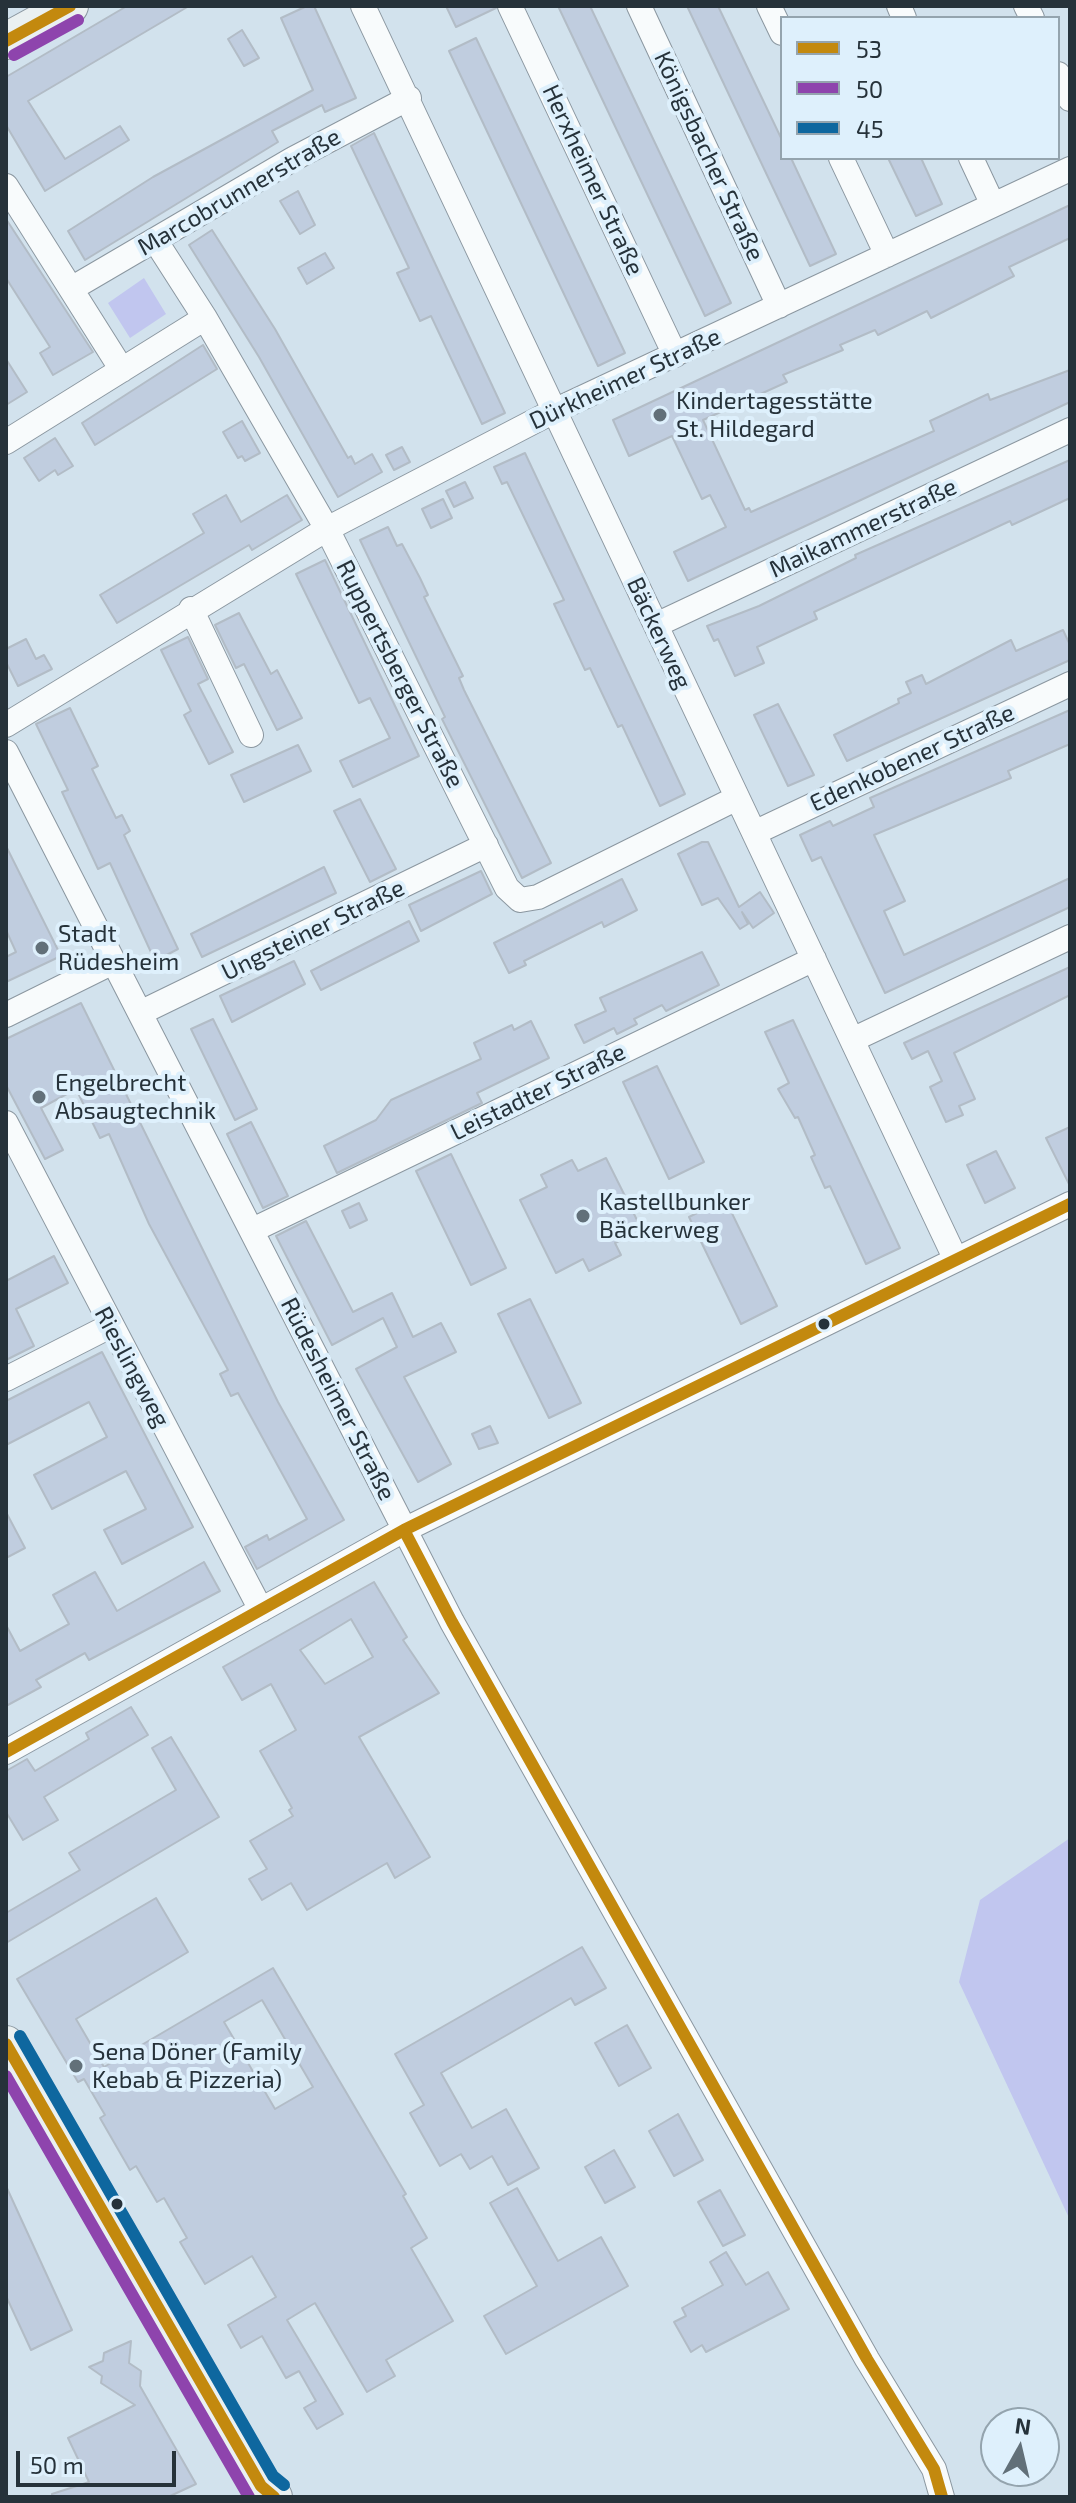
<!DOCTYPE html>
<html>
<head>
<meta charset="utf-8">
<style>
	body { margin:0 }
	#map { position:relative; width:1076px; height:2503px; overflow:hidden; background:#d2e2ed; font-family:"Exo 2",sans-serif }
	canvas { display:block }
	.frame { position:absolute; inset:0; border:8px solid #26323a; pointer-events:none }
	.legend { position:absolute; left:780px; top:16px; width:280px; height:144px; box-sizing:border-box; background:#def0fc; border:2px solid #94a4ae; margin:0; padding:10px 14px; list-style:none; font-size:24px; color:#26323a }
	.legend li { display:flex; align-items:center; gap:16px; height:40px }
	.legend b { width:40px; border:2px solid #94a4ae }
	.north { position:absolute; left:980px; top:2407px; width:80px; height:80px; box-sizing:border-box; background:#def0fc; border:2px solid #94a4ae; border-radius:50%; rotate:8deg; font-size:22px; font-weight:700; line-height:32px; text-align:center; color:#26323a }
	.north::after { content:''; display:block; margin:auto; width:28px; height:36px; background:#627079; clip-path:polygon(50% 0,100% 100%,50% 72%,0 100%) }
	.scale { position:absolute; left:16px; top:2451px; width:160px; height:36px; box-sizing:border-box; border:4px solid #26323a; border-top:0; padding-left:10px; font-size:24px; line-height:28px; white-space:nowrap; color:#26323a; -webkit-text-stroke:6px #def0fc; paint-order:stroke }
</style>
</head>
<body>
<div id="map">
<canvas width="1076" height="2503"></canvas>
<div class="frame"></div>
<ul class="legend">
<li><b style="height:10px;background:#c3890e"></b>53</li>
<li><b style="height:10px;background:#8e44ad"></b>50</li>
<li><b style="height:10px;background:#0e679f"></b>45</li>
</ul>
<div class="north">N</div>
<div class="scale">50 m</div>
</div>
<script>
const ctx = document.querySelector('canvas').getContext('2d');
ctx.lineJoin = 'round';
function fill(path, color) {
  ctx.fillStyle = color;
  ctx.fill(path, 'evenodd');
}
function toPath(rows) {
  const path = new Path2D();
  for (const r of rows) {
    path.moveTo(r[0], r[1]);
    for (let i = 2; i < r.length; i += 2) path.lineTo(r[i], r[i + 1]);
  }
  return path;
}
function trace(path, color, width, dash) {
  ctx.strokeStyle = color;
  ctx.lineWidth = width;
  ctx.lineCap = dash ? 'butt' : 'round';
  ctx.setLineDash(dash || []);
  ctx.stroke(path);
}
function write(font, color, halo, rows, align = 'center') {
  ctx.font = font + ' "Exo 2",sans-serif';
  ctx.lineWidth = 8;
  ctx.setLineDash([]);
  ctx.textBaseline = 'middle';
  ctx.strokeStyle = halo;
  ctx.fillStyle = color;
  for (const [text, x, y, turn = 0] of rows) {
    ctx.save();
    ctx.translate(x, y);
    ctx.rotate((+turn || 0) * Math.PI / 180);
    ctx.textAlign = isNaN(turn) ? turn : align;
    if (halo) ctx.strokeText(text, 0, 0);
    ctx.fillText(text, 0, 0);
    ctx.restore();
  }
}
const green = toPath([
	[144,278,166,314,130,338,108,303],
	[1070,1838,1070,2220,959,1982,980,1900]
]);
const building = toPath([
	[127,6,189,6,28,101,65,159,120,126,129,140,45,191,6,125,6,77,127,6],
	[307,6,314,6,356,98,325,112,322,105,272,131,278,142,85,260,68,231,153,177,313,90,281,18,307,6],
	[446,6,495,6,496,8,456,27,446,6],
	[558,6,590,6,731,303,705,316,558,6],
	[687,6,718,6,782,140,782,158,791,158,836,254,810,266,687,6],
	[242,30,259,58,244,66,228,39,242,30],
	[476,38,625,353,598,366,449,51,476,38],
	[374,133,505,413,482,424,431,316,420,321,397,273,409,268,351,146,374,133],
	[888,158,921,158,942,204,916,216,888,158],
	[298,191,315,225,300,234,280,201,298,191],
	[1070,205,1070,238,1009,267,1014,276,931,318,927,311,878,335,875,330,840,345,843,350,783,375,787,382,703,420,745,510,749,508,751,512,934,431,930,421,988,394,990,400,1070,370,1070,402,688,581,674,552,726,527,710,495,702,499,672,436,629,456,613,420,1070,205],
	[6,219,93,352,53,375,40,353,50,347,6,278,6,219],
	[212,230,275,329,348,458,351,456,355,464,372,454,382,472,338,497,259,357,189,245,212,230],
	[325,253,334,268,307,284,298,268,325,253],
	[203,345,217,369,95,445,82,423,203,345],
	[6,359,27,392,6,405,6,359],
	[242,421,260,453,245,461,242,456,238,458,223,432,242,421],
	[55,438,73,466,58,475,55,470,39,481,24,458,55,438],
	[402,447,410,462,394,470,386,455,402,447],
	[525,453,685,794,660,806,622,725,618,727,590,668,585,670,554,604,564,600,507,482,502,484,494,467,525,453],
	[1070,460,1070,498,1012,525,1010,521,814,612,817,619,757,647,764,663,735,676,718,639,714,641,707,626,759,606,856,558,855,555,1070,460],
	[465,482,473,498,454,507,446,491,465,482],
	[226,495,241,522,287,495,302,520,252,550,249,545,117,623,100,595,204,533,193,514,226,495],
	[443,499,452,518,431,528,422,509,443,499],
	[388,527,397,546,402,544,420,578,428,595,424,597,463,676,459,678,464,690,551,863,522,878,442,719,445,717,360,540,388,527],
	[325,560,419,756,353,787,340,761,390,738,370,698,359,703,296,574,325,560],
	[239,613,271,674,277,670,302,718,277,730,244,664,236,668,215,625,239,613],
	[1063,630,1070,645,1070,660,847,761,834,735,899,703,898,699,911,693,906,682,922,675,926,684,1011,640,1016,651,1063,630],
	[188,637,208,679,198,684,233,752,209,764,184,715,191,711,161,650,188,637],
	[26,639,36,659,44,655,52,669,18,686,6,662,6,649,26,639],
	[778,704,814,775,788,786,754,715,778,704],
	[70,708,98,766,92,769,116,818,122,815,130,831,124,835,178,949,155,961,110,863,98,869,62,792,68,790,36,724,70,708],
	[1070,710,1070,744,1008,771,1011,778,874,835,905,901,884,911,904,955,1070,878,1070,907,885,993,821,857,812,861,800,835,830,821,833,826,874,807,870,798,1070,710],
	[298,745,311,771,244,802,231,775,298,745],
	[360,799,396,869,370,882,334,811,360,799],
	[702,842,708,842,739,907,760,892,774,913,753,928,742,912,748,924,740,929,718,898,702,905,678,854,702,842],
	[6,846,61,956,6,982,6,957,16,952,6,930,6,846],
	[324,867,336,893,202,957,191,934,324,867],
	[481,871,492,894,421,931,409,905,481,871],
	[622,879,637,910,604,927,602,922,524,961,526,965,509,973,494,943,622,879],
	[409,921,419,941,321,990,311,971,409,921],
	[702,952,719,985,666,1011,662,1005,634,1019,637,1024,617,1034,614,1028,584,1043,575,1025,606,1011,600,998,702,952],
	[294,961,305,984,232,1022,220,996,294,961],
	[1070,967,1070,995,954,1053,975,1099,959,1106,963,1115,946,1122,930,1087,942,1081,928,1051,912,1059,904,1043,1070,967],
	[81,1003,278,1402,344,1520,257,1569,245,1547,267,1535,269,1540,307,1519,238,1393,231,1396,220,1374,228,1370,149,1224,109,1134,100,1138,76,1089,41,1108,63,1150,45,1159,6,1085,6,1039,81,1003],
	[213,1019,257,1109,235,1120,191,1029,213,1019],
	[793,1020,900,1248,866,1264,830,1186,825,1188,811,1157,815,1155,798,1117,795,1118,778,1089,789,1083,765,1032,793,1020],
	[531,1021,549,1058,477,1093,482,1103,337,1173,324,1146,376,1120,391,1100,481,1059,474,1043,512,1025,514,1030,531,1021],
	[657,1066,704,1162,669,1179,623,1082,657,1066],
	[251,1122,288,1196,263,1208,227,1134,251,1122],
	[1070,1127,1070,1186,1046,1138,1070,1127],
	[996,1151,1015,1188,985,1203,967,1165,996,1151],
	[451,1154,506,1268,471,1285,416,1171,451,1154],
	[606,1158,642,1230,615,1243,621,1255,589,1271,583,1259,556,1273,520,1200,547,1187,541,1175,572,1160,578,1171,606,1158],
	[725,1199,777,1306,741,1324,689,1217,725,1199],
	[359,1203,367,1220,350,1228,342,1211,359,1203],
	[306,1221,353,1312,392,1293,413,1337,441,1323,456,1352,404,1377,451,1464,418,1482,356,1369,397,1347,383,1318,332,1345,276,1236,306,1221],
	[54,1256,68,1283,16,1309,34,1346,6,1360,6,1281,54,1256],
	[530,1299,581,1403,549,1418,498,1314,530,1299],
	[102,1352,193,1527,122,1564,104,1530,146,1509,126,1471,52,1509,34,1475,107,1437,89,1402,6,1445,6,1401,102,1352],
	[490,1426,498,1443,479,1449,472,1434,490,1426],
	[6,1512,25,1548,6,1558,6,1512],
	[204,1562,220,1591,89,1660,85,1653,36,1680,41,1687,6,1706,6,1625,20,1651,69,1624,53,1595,95,1572,117,1611,204,1562],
	[374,1582,407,1637,403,1640,439,1693,359,1737,430,1857,395,1878,387,1863,307,1910,291,1883,262,1900,249,1879,267,1869,250,1841,293,1816,289,1810,292,1808,260,1751,296,1730,271,1684,242,1700,223,1667,374,1582],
	[351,1619,373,1657,325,1684,300,1650,351,1619],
	[131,1707,148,1735,44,1797,58,1820,23,1840,6,1812,6,1771,27,1759,35,1771,89,1739,86,1733,131,1707],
	[171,1737,219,1817,6,1943,6,1913,80,1870,69,1853,176,1790,152,1748,171,1737],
	[156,1898,188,1952,76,2019,104,2067,273,1968,406,2194,403,2196,427,2238,411,2248,453,2321,386,2360,395,2376,367,2392,315,2303,287,2320,343,2414,317,2429,304,2408,316,2401,299,2371,286,2378,262,2336,241,2348,228,2325,276,2297,252,2256,205,2284,180,2242,187,2238,164,2198,157,2202,136,2166,130,2170,100,2118,105,2115,84,2079,78,2082,17,1979,156,1898],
	[262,2000,313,2087,275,2109,224,2022,262,2000],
	[582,1947,606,1988,575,2005,571,1998,441,2073,472,2128,506,2109,539,2168,508,2185,492,2156,470,2169,461,2154,440,2166,410,2113,424,2105,395,2054,582,1947],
	[627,2025,651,2068,619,2086,595,2043,627,2025],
	[678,2114,703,2160,674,2176,649,2131,678,2114],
	[614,2150,635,2187,605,2203,585,2167,614,2150],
	[6,2186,72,2330,31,2350,6,2296,6,2186],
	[517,2188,558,2261,601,2237,628,2286,506,2354,484,2316,537,2286,490,2203,517,2188],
	[720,2190,745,2235,723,2246,698,2202,720,2190],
	[726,2252,746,2285,768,2272,789,2309,706,2352,702,2345,691,2352,674,2322,686,2316,682,2308,723,2285,710,2262,726,2252],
	[131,2341,129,2363,141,2371,140,2386,196,2484,168,2497,52,2497,52,2494,89,2482,68,2438,135,2405,101,2383,102,2376,89,2367,103,2361,104,2353,131,2341]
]);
const street = toPath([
	[363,6,956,1260],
	[510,6,675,355],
	[639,6,779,306],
	[769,6,782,33],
	[899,6,904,18],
	[1026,6,1032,18],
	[1058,74,1070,99],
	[841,158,887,255],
	[971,158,993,205],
	[6,186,122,370],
	[155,240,205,318,327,529,507,888,520,900,538,897,737,798],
	[71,289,293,159,409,98],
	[6,442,205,318],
	[191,609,251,735],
	[656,625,1070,430],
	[6,725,327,529,554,411,1070,169],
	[6,752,452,1622,867,2359,934,2469,942,2497],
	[754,833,1070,684],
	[140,1013,486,845],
	[6,1015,113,962],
	[852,1040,1070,937],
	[6,1123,261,1610],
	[261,1226,814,959],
	[6,1379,110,1326],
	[6,1752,404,1530,1070,1204]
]);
const secondary = toPath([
	[6,41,70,6],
	[6,2044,261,2486,274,2497]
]);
const bus1 = toPath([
	[6,41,70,6],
	[404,1530,452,1622,867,2359,934,2469,942,2497],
	[6,1752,404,1530,1070,1204],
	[6,2044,261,2486,274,2497]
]);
const bus2 = toPath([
	[14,55,78,20],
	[6,2076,249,2497]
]);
const bus3 = toPath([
	[20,2036,273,2476,284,2485]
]);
const markers = [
	[660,415,8,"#627079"],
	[42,948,8,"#627079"],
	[39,1097,8,"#627079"],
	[583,1216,8,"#627079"],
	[824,1324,7,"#26323a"],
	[76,2066,8,"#627079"],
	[117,2204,7,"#26323a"]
];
const streetNames = [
	["Königsbacher Straße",709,156,65],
	["Herxheimer Straße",593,180,65],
	["Marcobrunnerstraße",239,192,-30],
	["Dürkheimer Straße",625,379,-25],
	["Maikammerstraße",863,528,-25],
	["Bäckerweg",659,633,65],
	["Ruppertsberger Straße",400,674,63],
	["Edenkobener Straße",912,758,-25],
	["Ungsteiner Straße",313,930,-26],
	["Leistadter Straße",538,1092,-26],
	["Rieslingweg",132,1367,62],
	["Rüdesheimer Straße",338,1399,63]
];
const poiNames = [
	["Kindertagesstätte",676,401],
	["St. Hildegard",676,429],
	["Stadt",58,934],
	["Rüdesheim",58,962],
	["Engelbrecht",55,1083],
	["Absaugtechnik",55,1111],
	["Kastellbunker",599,1202],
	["Bäckerweg",599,1230],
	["Sena Döner (Family",92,2052],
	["Kebab & Pizzeria)",92,2080]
];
fill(green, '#c1c6ef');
fill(building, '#c0cddf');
trace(building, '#b2bcc6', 2);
trace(street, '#8b97a0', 26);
trace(secondary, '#8b97a0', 38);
trace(street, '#f8fbfc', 24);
trace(secondary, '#eaf0f1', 36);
trace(bus1, '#c3890e', 12);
trace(bus2, '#8e44ad', 12);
trace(bus3, '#0e679f', 12);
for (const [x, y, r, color] of markers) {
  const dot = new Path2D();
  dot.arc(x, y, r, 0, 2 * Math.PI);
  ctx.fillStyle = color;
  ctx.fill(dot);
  trace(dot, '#def0fc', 3);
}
write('24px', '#26323a', '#def0fc', streetNames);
write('24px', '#26323a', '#def0fc', poiNames, 'left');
</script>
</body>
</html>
